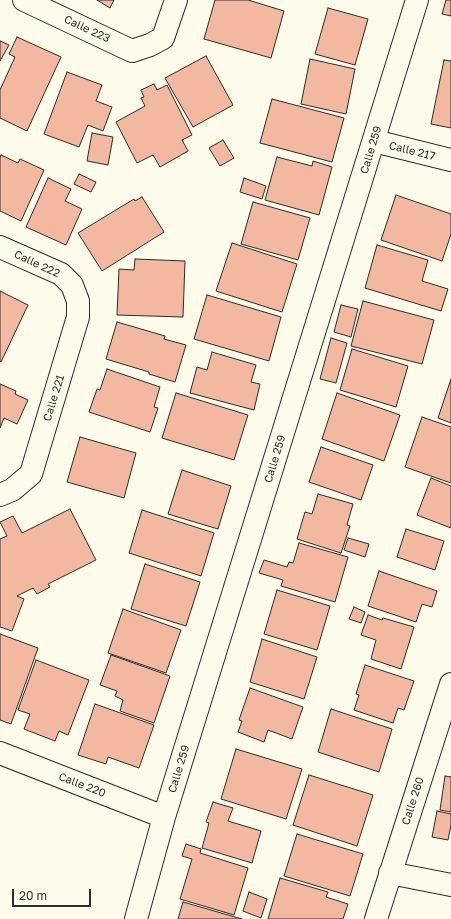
<!DOCTYPE html>
<html>
<head>
<meta charset="utf-8">
<style>
	body { margin:0 }
	#map { position:relative; width:451px; height:919px; overflow:hidden; background:#fdfbea; font-family:"Golos Text",sans-serif }
	canvas { display:block }
	.scale { position:absolute; left:12px; top:889px; width:79px; height:18px; box-sizing:border-box; border:2px solid #2b2b2b; border-top:0; padding-left:5px; font-size:12px; line-height:14px; white-space:nowrap; color:#2b2b2b; -webkit-text-stroke:3px #fdfbea; paint-order:stroke }
</style>
</head>
<body>
<div id="map">
<canvas width="451" height="919"></canvas>
<div class="scale">20 m</div>
</div>
<script>
const ctx = document.querySelector('canvas').getContext('2d');
ctx.lineJoin = 'round';
function fill(path, color) {
  ctx.fillStyle = color;
  ctx.fill(path, 'evenodd');
}
function toPath(rows) {
  const path = new Path2D();
  for (const r of rows) {
    path.moveTo(r[0], r[1]);
    for (let i = 2; i < r.length; i += 2) path.lineTo(r[i], r[i + 1]);
  }
  return path;
}
function trace(path, color, width, dash) {
  ctx.strokeStyle = color;
  ctx.lineWidth = width;
  ctx.lineCap = dash ? 'butt' : 'round';
  ctx.setLineDash(dash || []);
  ctx.stroke(path);
}
function write(font, color, halo, rows, align = 'center') {
  ctx.font = font + ' "Golos Text",sans-serif';
  ctx.lineWidth = 3;
  ctx.setLineDash([]);
  ctx.textBaseline = 'middle';
  ctx.strokeStyle = halo;
  ctx.fillStyle = color;
  for (const [text, x, y, turn = 0] of rows) {
    ctx.save();
    ctx.translate(x, y);
    ctx.rotate((+turn || 0) * Math.PI / 180);
    ctx.textAlign = isNaN(turn) ? turn : align;
    if (halo) ctx.strokeText(text, 0, 0);
    ctx.fillText(text, 0, 0);
    ctx.restore();
  }
}
const building = toPath([
	[97,0,114,0,110,8,97,0],
	[215,0,248,0,284,11,271,58,204,39,215,0],
	[446,0,451,0,451,16,442,14,446,0],
	[328,8,368,19,355,65,315,54,328,8],
	[17,37,61,57,27,131,0,118,0,90,15,57,9,54,17,37],
	[0,41,9,45,0,61,0,41],
	[206,56,233,105,193,127,165,78,206,56],
	[310,59,355,69,346,114,301,104,310,59],
	[444,60,451,61,451,128,431,124,444,60],
	[67,72,102,85,96,101,112,107,103,131,88,125,79,147,44,134,67,72],
	[154,84,157,90,167,85,192,135,182,140,188,151,160,167,153,155,137,163,116,122,145,106,141,98,144,97,141,90,154,84],
	[272,99,344,118,332,162,260,143,272,99],
	[92,133,113,137,108,165,87,161,92,133],
	[223,140,234,158,220,166,209,148,223,140],
	[1,155,18,163,20,159,44,170,21,221,0,211,0,158,1,155],
	[277,157,312,166,313,161,332,167,319,215,265,200,277,157],
	[79,174,96,182,91,192,74,184,79,174],
	[48,178,71,189,65,201,82,209,66,245,26,227,48,178],
	[244,178,266,186,262,199,240,192,244,178],
	[396,195,451,214,451,234,442,261,381,240,396,195],
	[142,197,164,232,102,271,78,233,134,199,135,201,142,197],
	[253,202,310,218,298,260,241,244,253,202],
	[232,243,297,264,282,312,216,291,232,243],
	[377,245,428,260,422,281,448,289,441,311,365,288,377,245],
	[135,259,185,261,183,317,117,315,119,269,134,270,135,259],
	[0,291,28,305,1,362,0,361,0,291],
	[207,295,281,317,269,361,194,339,207,295],
	[363,301,434,320,422,364,351,346,363,301],
	[341,305,358,309,351,337,334,332,341,305],
	[117,322,165,336,164,339,186,345,175,382,149,374,149,372,106,359,117,322],
	[331,338,347,343,336,383,320,379,331,338],
	[352,349,408,366,396,407,340,390,352,349],
	[212,352,256,365,251,382,260,384,254,410,190,393,197,367,207,370,212,352],
	[107,369,160,387,154,407,158,408,150,432,89,412,97,389,100,390,107,369],
	[451,379,451,423,438,418,451,379],
	[0,384,16,391,15,394,28,400,17,424,4,418,0,428,0,384],
	[176,393,248,415,234,460,162,438,176,393],
	[337,393,400,415,384,461,322,439,337,393],
	[422,417,451,427,451,483,405,467,422,417],
	[80,437,136,453,124,498,67,482,80,437],
	[321,447,373,465,361,500,309,482,321,447],
	[182,470,231,486,218,529,168,514,182,470],
	[431,478,451,486,451,528,417,515,431,478],
	[318,494,353,504,347,525,350,526,341,553,297,539,305,512,312,514,318,494],
	[70,509,96,560,48,584,50,587,37,594,33,588,17,596,24,599,12,631,0,627,0,539,7,536,0,522,13,516,22,533,70,509],
	[142,510,214,533,201,576,129,553,142,510],
	[406,529,444,541,435,570,397,557,406,529],
	[348,538,369,544,365,557,344,550,348,538],
	[299,543,348,557,335,602,281,586,283,580,259,573,264,560,287,567,289,562,293,563,299,543],
	[145,564,200,582,186,626,131,609,145,564],
	[379,571,437,591,432,607,422,604,416,622,368,606,379,571],
	[277,590,330,606,317,650,264,634,277,590],
	[354,607,365,612,361,623,349,619,354,607],
	[123,609,181,630,166,673,108,653,123,609],
	[368,615,382,620,383,618,414,627,401,669,371,659,376,640,361,635,368,615],
	[0,634,38,648,11,724,0,720,0,634],
	[262,639,317,657,304,699,250,682,262,639],
	[111,655,170,676,154,723,120,711,123,700,115,696,117,691,100,685,111,655],
	[36,660,89,680,68,735,59,731,55,741,24,729,30,714,18,710,36,660],
	[365,665,414,681,404,710,398,708,393,723,354,710,359,695,356,694,365,665],
	[250,688,303,707,292,739,268,730,264,742,238,732,242,721,239,720,250,688],
	[95,704,154,725,139,768,108,757,106,764,78,755,95,704],
	[331,709,392,729,379,772,318,752,331,709],
	[236,749,302,769,286,819,221,799,236,749],
	[309,775,373,795,357,846,293,825,309,775],
	[445,776,451,777,451,812,440,810,445,776],
	[213,802,233,808,228,821,261,831,252,863,202,848,209,823,206,822,213,802],
	[437,811,451,814,451,825,448,840,432,837,437,811],
	[297,834,363,854,350,896,284,876,297,834],
	[186,844,201,849,200,853,248,868,234,915,180,899,192,859,182,856,186,844],
	[280,878,328,892,326,897,348,904,343,919,268,919,280,878],
	[249,892,267,899,261,918,243,911,249,892],
	[183,902,242,919,178,919,183,902]
]);
const minor = toPath([
	[24,0,132,51,150,45,163,38,176,0],
	[374,141,451,160],
	[0,247,61,274,72,285,78,301,78,317,31,474,12,490,0,495],
	[0,753,164,817],
	[390,873,451,885],
	[136,919,164,817,417,0],
	[376,919,451,684]
]);
const streetNames = [
	["Calle 223",87,29,25],
	["Calle 259",371,150,-73],
	["Calle 217",412,151,14],
	["Calle 222",37,264,25],
	["Calle 221",54,398,-73],
	["Calle 259",275,459,-73],
	["Calle 259",179,769,-73],
	["Calle 220",82,785,21],
	["Calle 260",413,801,-72]
];
fill(building, '#f2b8a0');
trace(building, '#2b2b2b', 1);
trace(minor, '#2b2b2b', 24);
trace(minor, '#fdfbea', 22);
write('11px', '#2b2b2b', '#fdfbea', streetNames);
</script>
</body>
</html>
